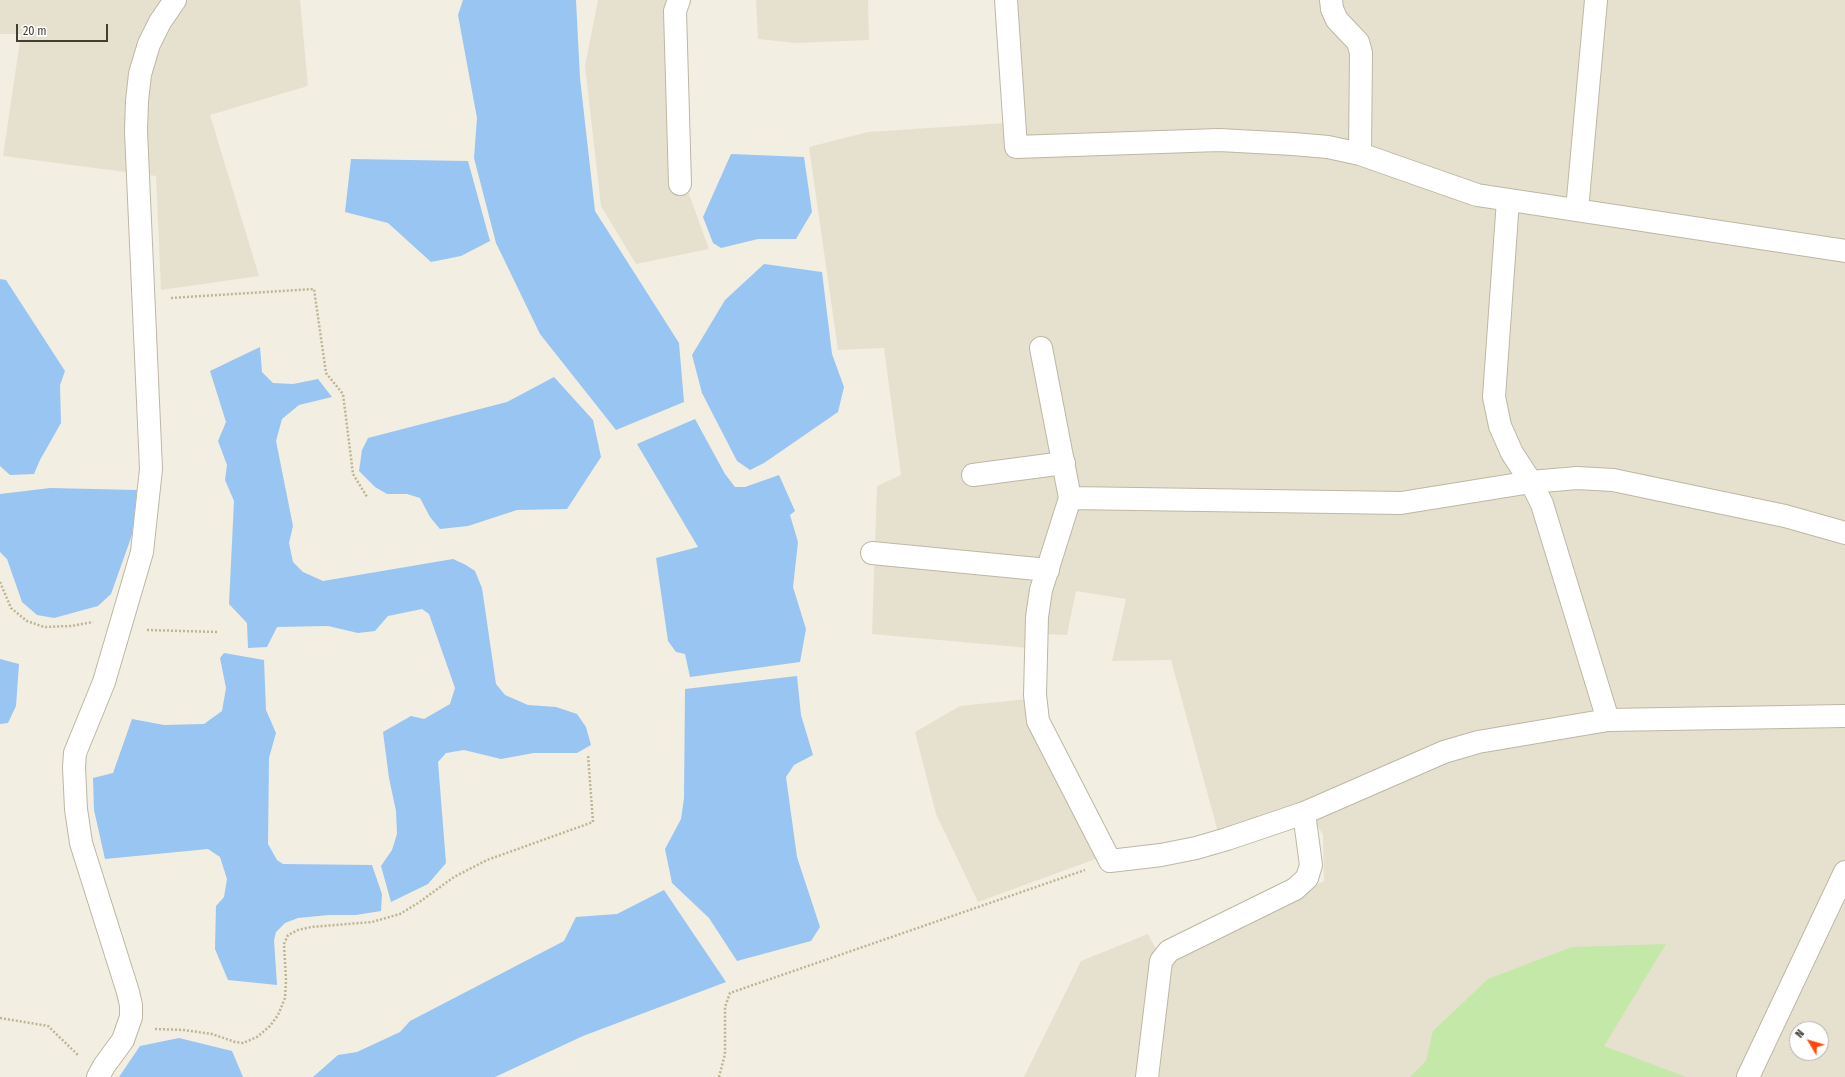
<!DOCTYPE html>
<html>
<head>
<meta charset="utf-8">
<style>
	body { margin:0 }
	#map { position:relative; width:1845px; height:1077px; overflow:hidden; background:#f2eee1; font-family:"Fira Sans Condensed",sans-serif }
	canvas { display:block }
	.north { position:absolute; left:1789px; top:1021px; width:40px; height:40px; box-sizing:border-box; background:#fff; border:1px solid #b4b2ad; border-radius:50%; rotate:308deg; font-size:11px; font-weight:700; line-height:16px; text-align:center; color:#433e32 }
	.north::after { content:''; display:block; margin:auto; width:14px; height:18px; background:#ff4a0b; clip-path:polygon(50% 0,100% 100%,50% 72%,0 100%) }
	.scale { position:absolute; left:16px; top:24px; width:92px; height:18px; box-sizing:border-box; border:2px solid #433e32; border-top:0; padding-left:5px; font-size:12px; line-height:14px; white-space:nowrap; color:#433e32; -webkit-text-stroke:3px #fff; paint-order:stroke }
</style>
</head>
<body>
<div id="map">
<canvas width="1845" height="1077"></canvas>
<div class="north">N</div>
<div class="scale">20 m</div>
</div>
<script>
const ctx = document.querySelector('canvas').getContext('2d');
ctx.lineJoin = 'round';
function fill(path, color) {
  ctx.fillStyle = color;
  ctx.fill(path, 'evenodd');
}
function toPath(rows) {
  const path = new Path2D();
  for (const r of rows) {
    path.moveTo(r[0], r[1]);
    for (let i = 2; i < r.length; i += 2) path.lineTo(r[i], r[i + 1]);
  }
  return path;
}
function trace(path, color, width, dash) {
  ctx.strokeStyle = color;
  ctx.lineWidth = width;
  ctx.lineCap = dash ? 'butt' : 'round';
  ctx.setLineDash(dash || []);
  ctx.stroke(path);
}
const residential = toPath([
	[0,0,300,0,308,86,210,115,259,276,161,290,156,176,3,156,21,34,0,34],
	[598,0,690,0,682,14,686,186,709,249,636,264,601,206,585,66],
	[756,0,868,0,869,40,796,43,758,39],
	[998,0,1845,0,1845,1077,1024,1077,1081,961,1148,934,1157,951,1168,963,1324,881,1323,834,1301,805,1218,832,1171,660,1112,661,1126,599,1076,591,1067,635,1046,634,1043,711,1112,853,978,902,936,814,915,732,960,706,1027,699,1029,648,872,634,877,486,901,475,884,348,838,350,809,147,868,132,1005,123],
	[1797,1029,1821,1029,1821,1053,1797,1053]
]);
const green = toPath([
	[1666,944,1604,1046,1686,1077,1410,1077,1426,1061,1433,1031,1488,979,1572,947]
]);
const water = toPath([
	[463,0,576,0,580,78,595,211,679,343,684,402,616,430,540,334,496,243,474,158,477,118,458,15],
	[731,154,804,157,812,212,796,239,758,239,721,248,713,243,703,217],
	[351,159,468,161,490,241,461,256,431,262,388,223,345,212],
	[764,264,822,272,832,354,844,387,838,412,764,463,750,470,737,461,702,393,692,355,725,300],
	[0,279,6,280,65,371,60,385,61,423,40,460,34,474,10,475,0,466],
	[260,347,262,372,273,383,293,384,318,379,332,397,299,405,282,419,276,441,293,526,289,543,293,562,303,572,323,581,453,559,466,565,475,571,482,588,496,684,505,695,528,705,556,707,577,714,586,727,591,745,577,753,534,753,501,759,464,750,446,753,438,762,446,863,428,884,391,902,381,866,392,850,397,834,396,811,389,778,383,732,411,716,424,719,450,704,455,688,429,614,422,609,388,616,375,631,358,633,328,626,277,627,267,647,248,648,247,623,229,604,234,501,225,480,227,465,218,441,226,422,210,371],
	[554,377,593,420,601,457,567,509,517,510,468,526,440,529,430,517,420,498,407,494,387,494,375,487,359,471,362,450,368,438,507,402],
	[695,419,725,474,735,487,745,487,779,475,795,511,790,515,798,542,793,587,806,629,800,662,690,677,685,654,676,652,668,641,656,558,698,547,637,444],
	[50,488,137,490,132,535,111,594,98,606,54,618,37,615,22,602,7,559,0,552,0,494],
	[224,653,264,660,266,710,276,733,269,758,268,844,277,860,283,864,372,865,382,894,381,911,356,915,329,915,298,918,285,923,276,932,274,940,277,985,228,980,215,949,216,906,224,897,227,879,220,857,208,849,105,859,94,810,93,778,113,773,132,719,164,725,204,724,222,711,226,688,220,658],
	[0,659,19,664,16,706,8,723,0,724],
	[797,676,801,715,813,755,794,765,786,777,797,857,820,927,811,941,737,961,709,918,672,883,665,849,681,819,684,798,685,689],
	[664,890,726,982,583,1036,495,1077,313,1077,338,1055,357,1052,400,1032,410,1021,564,941,576,917,617,914],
	[179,1038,232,1051,243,1077,119,1077,140,1046]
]);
const path = toPath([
	[171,298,314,289,326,373,343,394,353,474,367,497],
	[0,582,11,608,27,621,44,627,71,626,93,622],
	[147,630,218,632],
	[0,1018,48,1026,79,1056],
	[155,1029,184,1030,212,1034,235,1042,243,1043,257,1037,270,1026,278,1015,285,998,286,980,284,944,288,935,298,930,311,927,372,922,400,914,418,903,454,877,487,860,593,822,588,755],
	[719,1077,725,1054,725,1007,730,993,1085,870]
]);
const minor = toPath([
	[679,0,675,11,680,184],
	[1006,0,1016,147,1219,140,1293,144,1328,147,1360,154,1477,195,1845,251],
	[1331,0,1332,9,1337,20,1358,42,1361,53,1360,154],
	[1508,200,1494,397,1500,426,1512,453,1531,482,1542,504,1608,720],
	[1577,210,1596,0],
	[1041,348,1070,498],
	[973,475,1064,463],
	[1845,533,1785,516,1613,480,1577,478,1531,482,1401,503,1070,498,1041,590,1037,617,1035,695,1038,721,1110,861,1161,855,1196,848,1227,839,1304,813,1444,752,1478,742,1608,720,1845,716],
	[872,553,1048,570],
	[98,1077,104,1066,123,1040,131,1017,131,1005,128,992,81,843,76,809,74,767,75,753,104,682,142,552,151,469,136,131,137,101,140,74,149,44,160,22,175,0],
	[1147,1077,1161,961,1169,951,1295,889,1307,878,1311,865,1304,813],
	[1748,1077,1845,872]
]);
fill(residential, '#e6e1cf');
fill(green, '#c4e8a7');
fill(water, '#99c5f3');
trace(minor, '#bdb7a4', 24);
trace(path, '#bfb594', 2.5, [2, 2]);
trace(minor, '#fff', 22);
</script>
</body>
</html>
